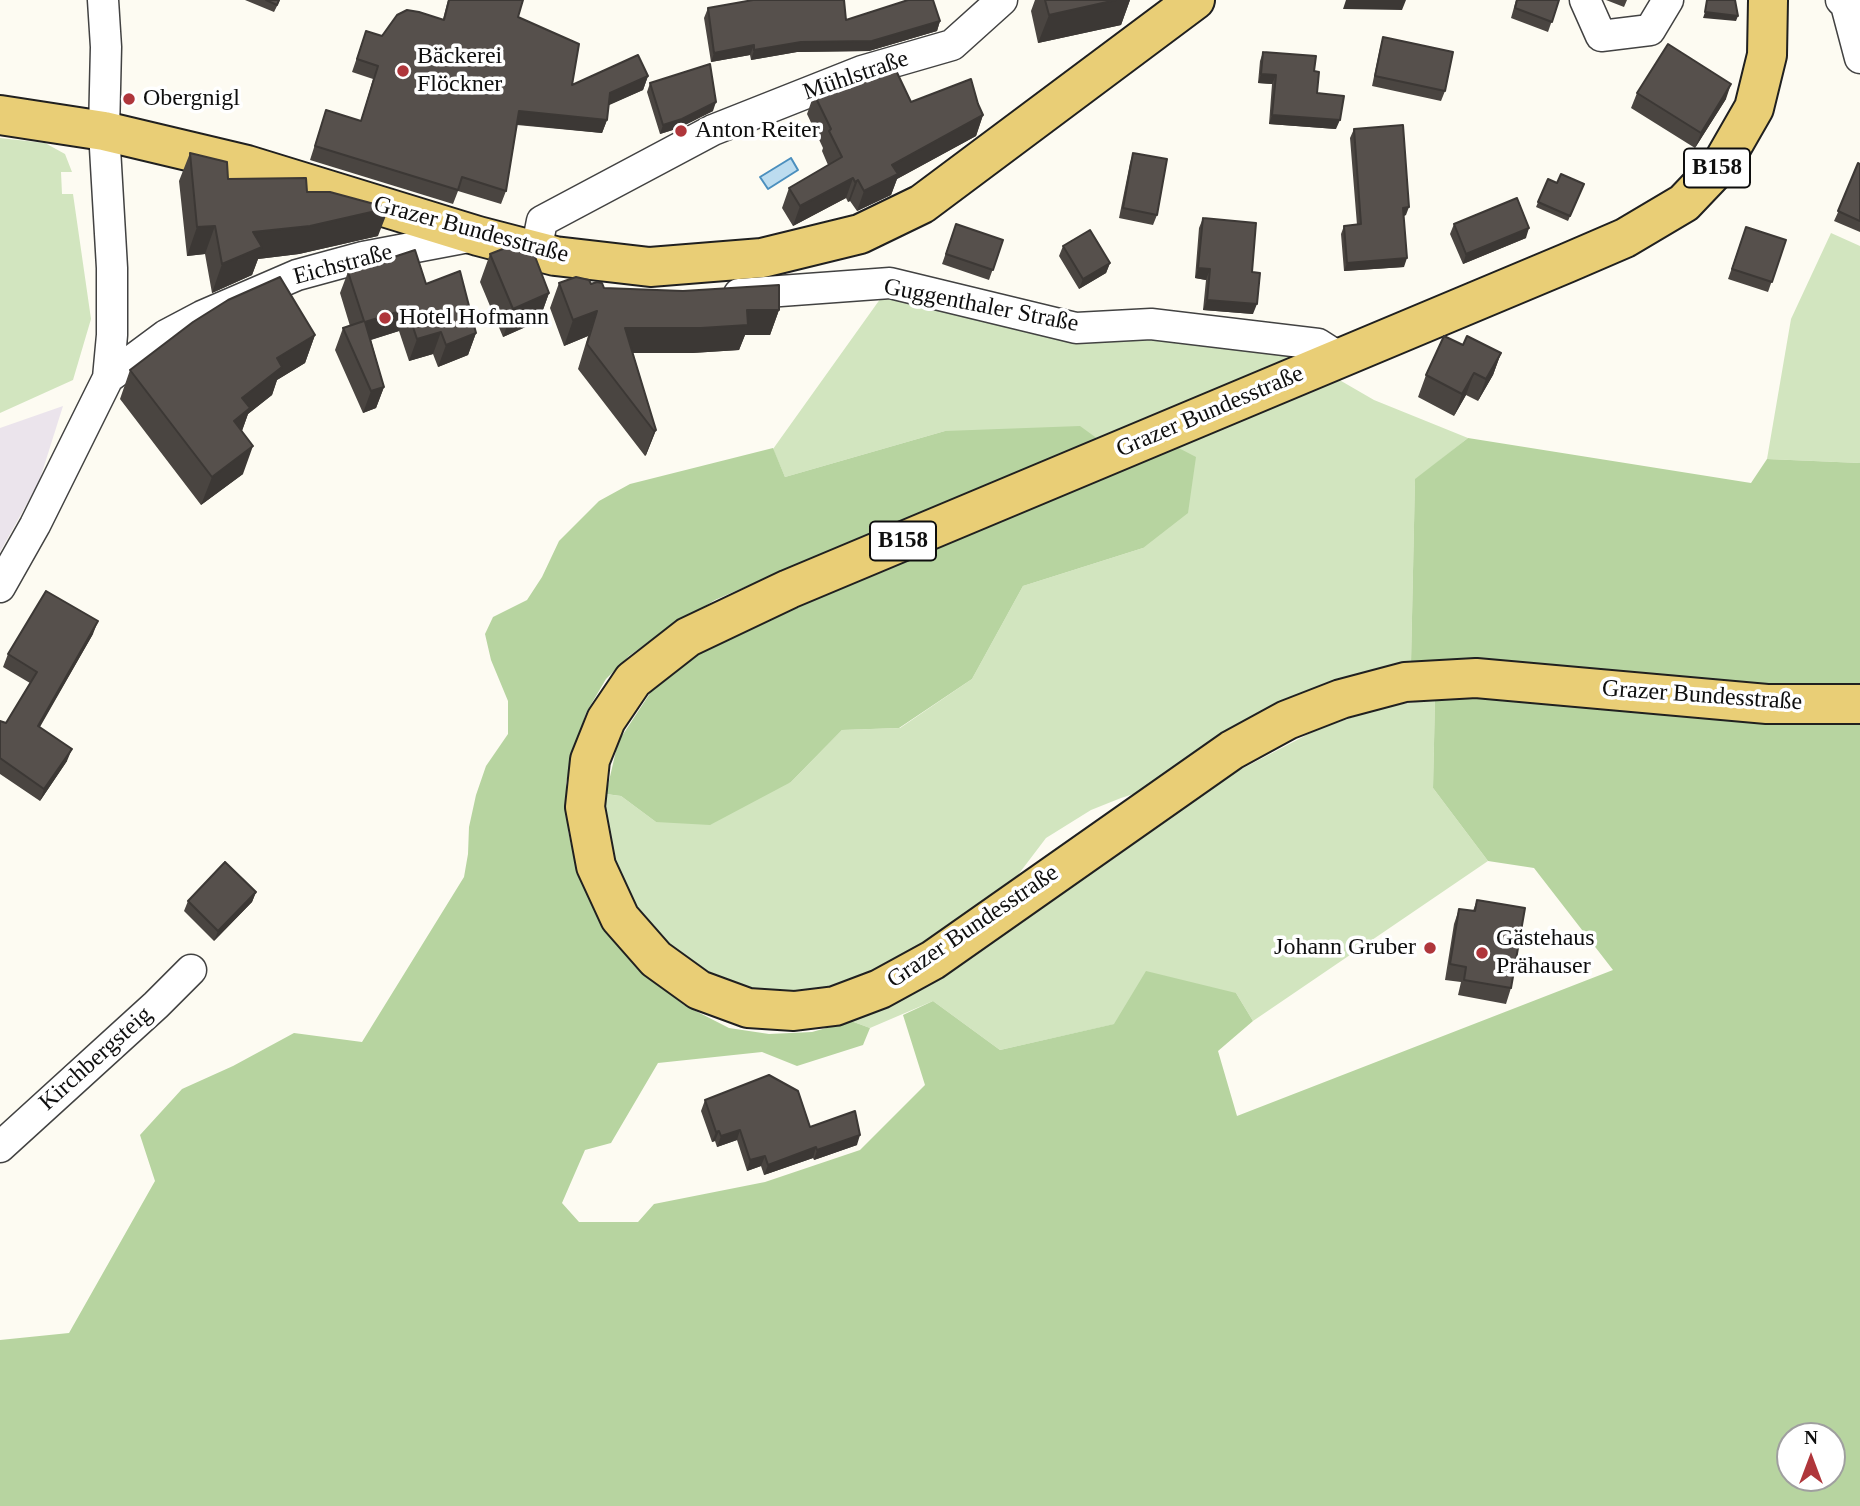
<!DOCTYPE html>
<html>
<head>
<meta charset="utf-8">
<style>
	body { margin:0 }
	#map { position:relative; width:1860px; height:1506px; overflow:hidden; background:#fdfbf2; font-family:"Times New Roman",serif }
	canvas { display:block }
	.north { position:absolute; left:1776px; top:1422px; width:70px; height:70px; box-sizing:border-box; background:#fff; border:2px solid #9f9f9f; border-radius:50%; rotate:0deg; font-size:19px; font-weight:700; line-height:28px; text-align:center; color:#0f0f0f }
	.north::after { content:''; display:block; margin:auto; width:24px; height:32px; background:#af363b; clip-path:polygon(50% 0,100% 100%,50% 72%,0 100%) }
</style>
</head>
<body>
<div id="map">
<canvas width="1860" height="1506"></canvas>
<div class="north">N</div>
</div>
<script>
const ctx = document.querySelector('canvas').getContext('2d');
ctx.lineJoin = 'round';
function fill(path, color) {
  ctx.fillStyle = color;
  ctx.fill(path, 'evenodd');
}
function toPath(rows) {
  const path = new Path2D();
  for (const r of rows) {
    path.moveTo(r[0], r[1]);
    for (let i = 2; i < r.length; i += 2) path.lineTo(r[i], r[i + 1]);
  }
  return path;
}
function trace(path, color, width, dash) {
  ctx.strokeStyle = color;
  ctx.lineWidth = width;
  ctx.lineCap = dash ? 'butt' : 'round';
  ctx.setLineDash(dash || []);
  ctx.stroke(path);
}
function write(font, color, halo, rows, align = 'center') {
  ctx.font = font + ' "Times New Roman",serif';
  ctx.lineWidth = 7;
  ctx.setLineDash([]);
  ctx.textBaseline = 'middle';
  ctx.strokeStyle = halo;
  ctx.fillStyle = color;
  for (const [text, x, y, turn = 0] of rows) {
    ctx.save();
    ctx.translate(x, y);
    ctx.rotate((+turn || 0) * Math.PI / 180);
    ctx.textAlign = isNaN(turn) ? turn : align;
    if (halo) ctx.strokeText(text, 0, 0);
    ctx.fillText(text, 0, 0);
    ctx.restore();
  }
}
const industrial = toPath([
	[63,406,39,482,0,552,0,428]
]);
const green = toPath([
	[0,138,45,143,65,154,72,172,61,172,62,194,73,194,91,319,73,380,0,413],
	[1831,233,1860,246,1860,463,1767,459,1791,319],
	[883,295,1308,354,1102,442,945,431,785,477,773,449],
	[1336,378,1374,400,1468,438,1415,480,1411,663,1152,788,1121,798,1091,810,1046,838,1005,892,960,924,858,980,814,990,770,992,729,984,692,965,663,943,631,904,613,860,605,817,605,794,621,796,656,822,791,782,842,730,900,728,972,679,1023,586,1143,548,1171,444],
	[1435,699,1433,788,1488,861,1253,1021,1236,993,1115,1024,1000,1050,933,1001,870,1028,851,1021,930,980,1120,849,1232,774,1318,729,1383,707]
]);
const forest = toPath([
	[1080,426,1102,442,784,570,715,600,658,635,629,656,606,679,586,713,575,746,566,783,568,831,578,875,599,919,636,967,684,1005,729,1028,769,1034,812,1032,851,1021,870,1028,863,1045,797,1066,762,1052,658,1063,611,1143,585,1150,562,1203,579,1222,638,1222,654,1204,765,1182,860,1150,925,1085,903,1015,933,1001,1000,1050,1114,1024,1146,971,1236,993,1253,1021,1218,1051,1237,1116,1613,970,1534,868,1488,861,1433,788,1435,699,1500,695,1769,724,1860,724,1860,1506,0,1506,0,1340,69,1333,155,1181,140,1135,182,1089,233,1066,294,1033,362,1042,464,877,468,854,469,827,476,795,486,766,508,734,508,701,491,660,485,634,493,617,527,600,542,577,559,541,599,501,630,484,773,448,785,477,945,431],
	[1790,1436,1832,1436,1832,1478,1790,1478],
	[1468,438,1751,483,1767,459,1860,463,1860,689,1776,690,1521,663,1411,663,1415,479],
	[1171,444,1196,457,1188,513,1143,548,1023,586,972,679,899,728,842,730,791,782,710,825,656,822,621,796,606,794,618,742,658,681,729,632]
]);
const water = toPath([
	[791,158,798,170,768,189,760,177,791,158]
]);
const minor = toPath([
	[1585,0,1601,36,1650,30,1668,0],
	[1841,0,1846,5,1860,58],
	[536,251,542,221,713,130,862,71,952,45,1002,0],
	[739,294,890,283,1076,328,1151,324,1318,344,1340,358],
	[108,378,166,335,202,316,297,275,363,257,474,236],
	[0,587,35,525,108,378,112,335,112,268,104,131,106,47,103,0],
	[0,1147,156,1005,191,970]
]);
const major = toPath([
	[1768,0,1767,55,1754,108,1723,162,1684,203,1625,238,1567,263,789,589,688,637,633,680,606,720,590,760,585,807,596,866,620,918,656,959,699,990,748,1008,794,1011,835,1006,880,989,933,960,1232,750,1287,720,1341,699,1405,682,1476,678,1767,704,1860,704],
	[0,115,104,131,247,165,478,236,555,256,650,267,762,258,860,234,922,204,1195,0]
]);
const wall = toPath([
	[245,0,280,0,274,12],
	[448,0,523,0,518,17,572,85,648,76,643,90,608,105,607,120,602,133,517,125,506,191,501,204,458,191,453,204,310,160,326,110,361,121,373,79,352,72,366,31,382,36,443,19],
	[1035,0,1130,0,1121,25,1038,43,1031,11],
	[1516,0,1559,0,1548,32,1511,18],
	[1606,0,1627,0,1624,7],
	[708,8,846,20,940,21,937,31,869,51,797,52,751,60,750,55,711,62,704,18],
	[1383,37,1445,91,1441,101,1372,86,1380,48],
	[1263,52,1314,71,1317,93,1336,129,1269,124,1272,84,1258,83,1260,61],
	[650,83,713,111,679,128,660,134,647,92],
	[1637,93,1726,99,1695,148,1631,108],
	[814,94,911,102,978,104,983,115,976,136,897,179,891,195,857,211,850,201,848,202,846,198,793,226,782,208,789,188,828,165,822,151,823,148,807,114],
	[1354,129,1406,215,1404,216,1404,267,1344,271,1341,234,1344,226,1357,225,1350,138],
	[190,153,228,179,307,192,378,236,299,254,258,259,252,275,212,293,205,254,187,256,179,181],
	[1133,153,1157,215,1153,225,1119,218,1130,163],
	[1860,164,1860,232,1834,221],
	[1548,179,1557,183,1584,184,1568,221,1536,207],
	[1203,218,1252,272,1253,314,1203,310,1206,280,1195,278,1199,228],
	[956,224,1003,240,989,280,942,264],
	[1454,224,1526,238,1463,264,1450,234],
	[1746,227,1786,240,1768,292,1728,279],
	[1063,246,1110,263,1106,273,1079,289,1059,256],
	[490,254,549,293,539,321,503,337,480,282],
	[348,272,426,284,476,333,468,355,438,367,433,354,409,361,399,331,371,340,384,387,376,408,363,413,335,350,343,328,350,326,340,293],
	[559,283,591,284,604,288,779,310,770,335,745,335,739,350,692,353,633,353,656,430,646,455,645,456,578,369,588,336,564,346,550,308],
	[315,335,305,363,277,380,272,395,248,414,242,431,243,474,201,505,120,399,130,370],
	[1463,345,1501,353,1493,375,1478,401,1466,395,1454,416,1418,397,1426,375],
	[93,634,40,727,67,761,40,801,0,774,0,721,6,723,30,683,3,667,8,654],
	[256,892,252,902,214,941,184,911,188,901],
	[1477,900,1511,988,1506,1004,1458,995,1461,982,1445,980,1454,924,1459,909,1473,911],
	[705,1100,810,1127,857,1145,814,1160,813,1158,764,1175,761,1166,747,1171,737,1140,717,1147,715,1141,712,1142,701,1111]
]);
const shadedWall = toPath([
	[1116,0,1130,0,1121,25,1038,43,1049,15],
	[1346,0,1406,0,1402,10,1343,9],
	[1705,12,1738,16,1736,21,1703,18],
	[940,21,937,31,869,51,797,52,751,60,754,50,801,42],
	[754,45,750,55,711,62,714,53],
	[1261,74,1276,75,1272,84,1258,83],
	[648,76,643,90,605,107,610,93],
	[1731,84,1726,99,1695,148,1701,133],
	[716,102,713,111,679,128,660,134,663,125],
	[519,111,607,120,602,133,514,124],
	[983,115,976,136,897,179,891,195,857,211,864,191,892,165],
	[1272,115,1340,120,1336,129,1269,124],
	[853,178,846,198,793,226,800,206],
	[858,180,850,201,848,202,855,182],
	[1409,207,1406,215,1400,216,1403,208],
	[389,208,378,236,299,254,258,259,252,275,212,293,222,264,253,232],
	[215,226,205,254,187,256,197,227],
	[1529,228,1526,238,1463,264,1466,254],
	[1407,258,1404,267,1344,271,1347,263],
	[1110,263,1106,273,1079,289,1083,279],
	[1198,268,1210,269,1206,280,1195,278],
	[549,293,539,321,503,337,513,309],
	[1207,300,1257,304,1253,314,1203,310],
	[407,309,399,331,357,344,365,322],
	[747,310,779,310,770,335,745,335,739,350,692,353,616,353,625,328],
	[597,311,588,336,564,346,573,320],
	[441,332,433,354,409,361,417,339],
	[476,333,468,355,438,367,446,345],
	[315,335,305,363,277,380,272,395,248,414,240,436,224,449,242,398,277,358],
	[1501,353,1493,375,1478,401,1486,379],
	[1474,373,1466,395,1454,416,1462,394],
	[384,387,376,408,363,413,371,391],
	[656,430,646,455,645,456,654,431],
	[253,446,243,474,201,505,212,477],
	[98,621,93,634,33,738,38,726],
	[72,749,67,761,40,801,44,789],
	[256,892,252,902,214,941,218,931],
	[740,1130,737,1140,717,1147,721,1136],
	[719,1131,715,1141,712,1142,716,1132],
	[860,1135,857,1145,814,1160,817,1150],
	[816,1147,813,1158,764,1175,768,1165],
	[765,1156,761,1166,747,1171,750,1160]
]);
const building = toPath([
	[266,0,279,0,277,5,266,0],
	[449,0,523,0,518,17,579,44,572,85,638,55,648,76,610,93,607,120,519,111,506,191,462,177,458,190,315,146,326,110,361,121,378,66,357,59,366,31,382,36,397,15,407,10,419,12,444,20,449,0],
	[753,0,844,0,846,20,908,0,933,0,940,21,872,41,801,42,754,50,754,45,714,53,708,8,753,0],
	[1045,0,1116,0,1049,15,1045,0],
	[1517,0,1559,0,1552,22,1515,8,1517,0],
	[1707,0,1735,0,1738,16,1705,12,1707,0],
	[1383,37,1453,52,1445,91,1375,76,1383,37],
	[1668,44,1731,84,1701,133,1637,93,1668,44],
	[1263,52,1316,56,1314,71,1319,72,1317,93,1344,96,1340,120,1272,115,1276,75,1261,74,1263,52],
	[892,62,911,102,971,79,978,104,983,115,892,165,898,174,864,191,858,180,855,182,853,178,800,206,789,188,842,157,829,131,831,129,814,94,836,83,892,62],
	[710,64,716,102,682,119,663,125,650,83,710,64],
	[1403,125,1409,207,1403,208,1407,258,1347,263,1344,226,1361,224,1354,129,1403,125],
	[190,153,227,162,228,179,306,178,307,192,330,192,389,208,310,226,253,232,262,247,222,264,215,226,197,227,190,153],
	[1133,153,1167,159,1157,215,1123,208,1133,153],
	[1858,163,1860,164,1860,221,1838,211,1858,163],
	[1561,174,1584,184,1570,216,1538,202,1548,179,1557,183,1561,174],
	[1517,198,1529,228,1466,254,1454,224,1517,198],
	[1203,218,1256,223,1252,272,1260,273,1257,304,1207,300,1210,269,1198,268,1203,218],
	[956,224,1003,240,993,270,946,254,956,224],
	[1746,227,1786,240,1772,282,1732,269,1746,227],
	[1090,230,1110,263,1083,279,1063,246,1090,230],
	[526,240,529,241,549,293,513,309,490,254,526,240],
	[415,250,426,284,460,271,476,333,446,345,441,332,417,339,407,309,365,322,384,387,371,391,343,328,364,321,348,272,415,250],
	[280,277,315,335,277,358,282,367,242,398,250,408,234,421,253,446,212,477,130,370,193,322,228,300,280,277],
	[576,277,589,280,591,284,597,282,602,283,604,288,683,291,779,285,779,310,747,310,748,325,701,328,625,328,656,430,654,431,587,344,597,311,573,320,559,283,576,277],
	[1444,336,1463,345,1467,336,1501,353,1486,379,1474,373,1462,394,1426,375,1444,336],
	[46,591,98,621,38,726,72,749,44,789,0,758,0,721,6,723,37,672,8,654,46,591],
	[225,862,256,892,218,931,188,901,225,862],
	[1477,900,1525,908,1511,988,1464,980,1466,967,1450,964,1459,909,1475,911,1477,900],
	[769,1075,798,1091,810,1127,855,1111,860,1135,817,1150,816,1147,768,1165,765,1156,750,1160,740,1130,721,1136,719,1131,716,1132,705,1100,769,1075]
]);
const markers = [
	[403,71,7,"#af363b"],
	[129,99,7,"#af363b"],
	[681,131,7,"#af363b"],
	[385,318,7,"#af363b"],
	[1430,948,7,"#af363b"],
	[1482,953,7,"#af363b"]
];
const shields = [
	[1717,168,66],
	[903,541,66]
];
const shieldNames = [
	["B158",1717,168],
	["B158",903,541]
];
const poiNames = [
	["Bäckerei",417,57],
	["Flöckner",417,85],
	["Obergnigl",143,99],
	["Anton Reiter",695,131],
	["Hotel Hofmann",399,318],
	["Gästehaus",1496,939],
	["Prähauser",1496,967],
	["Johann Gruber",1416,948,"right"]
];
const streetNames = [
	["Mühlstraße",856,76,-19],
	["Grazer Bundesstraße",471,230,15],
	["Eichstraße",343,265,-15],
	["Guggenthaler Straße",981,306,11],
	["Grazer Bundesstraße",1210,412,-23],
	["Grazer Bundesstraße",1702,696,4],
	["Grazer Bundesstraße",973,927,-34],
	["Kirchbergsteig",96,1059,-42]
];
fill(industrial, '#ebe4ec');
fill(green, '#d2e5bf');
fill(forest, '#b7d4a0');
fill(water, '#bcdcef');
trace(water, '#4b8fbe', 2);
trace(minor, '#424242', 33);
trace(major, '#202020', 42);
trace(minor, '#fff', 30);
trace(major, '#e9ce76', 38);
fill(wall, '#4a4541');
fill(shadedWall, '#3c3835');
fill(building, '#56504c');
trace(building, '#3c3835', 2);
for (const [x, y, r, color] of markers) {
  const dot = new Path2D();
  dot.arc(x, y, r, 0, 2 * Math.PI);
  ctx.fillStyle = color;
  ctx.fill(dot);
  trace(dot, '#fff', 2.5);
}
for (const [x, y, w] of shields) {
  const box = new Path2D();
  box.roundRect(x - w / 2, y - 19.5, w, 39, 5);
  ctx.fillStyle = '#fff';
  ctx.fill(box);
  trace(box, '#0f0f0f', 2);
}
write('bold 23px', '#0f0f0f', null, shieldNames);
write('24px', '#0f0f0f', '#fff', poiNames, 'left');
write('24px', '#0f0f0f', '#fff', streetNames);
</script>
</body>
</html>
